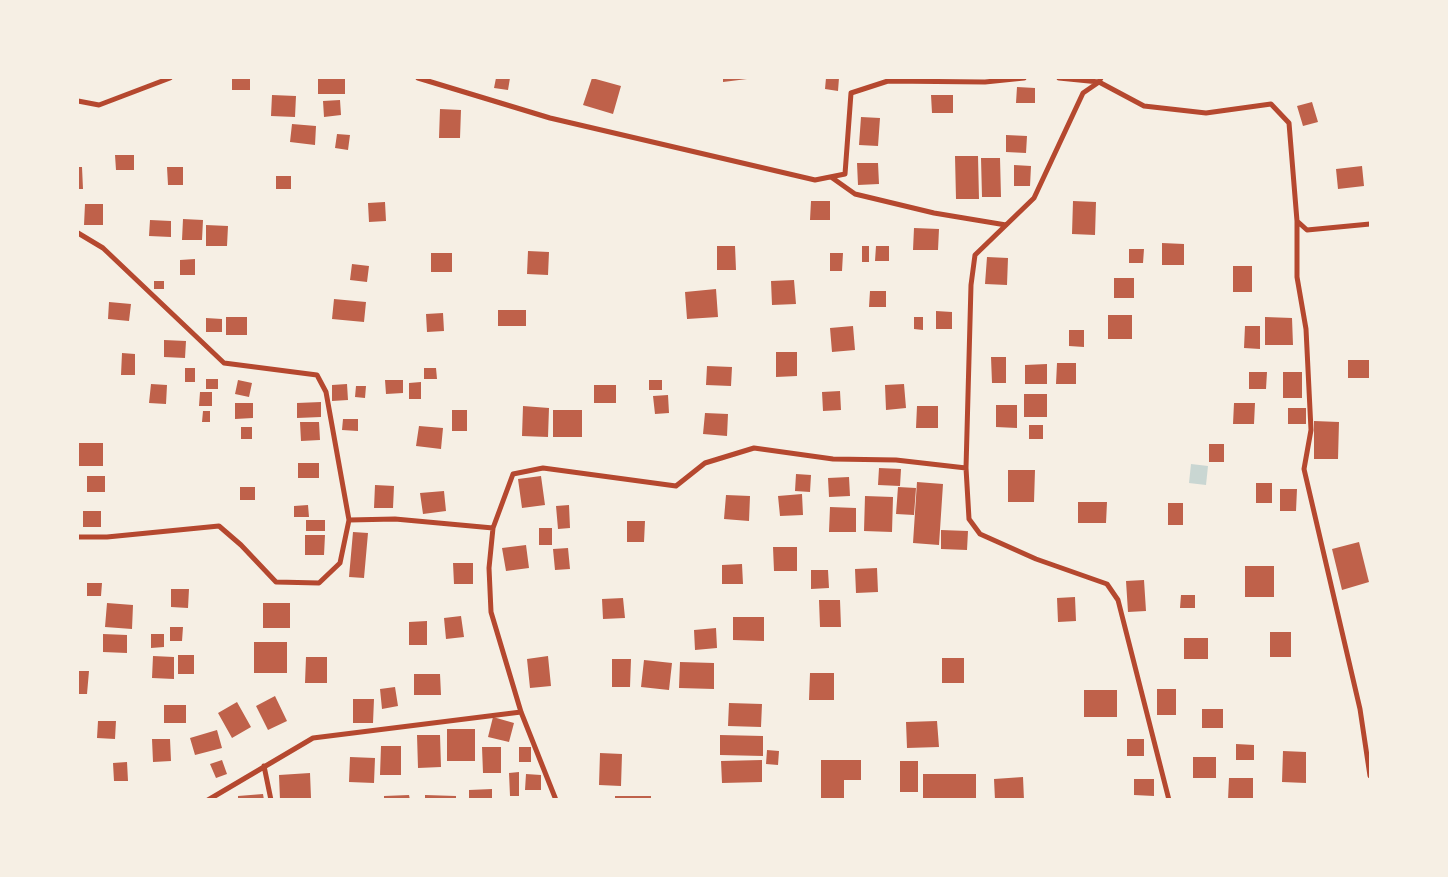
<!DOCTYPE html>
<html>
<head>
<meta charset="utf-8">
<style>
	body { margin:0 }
	#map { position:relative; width:1448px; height:877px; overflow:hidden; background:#f6efe4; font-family:"Titillium Web",sans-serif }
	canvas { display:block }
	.frame { position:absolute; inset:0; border:79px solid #f6efe4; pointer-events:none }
</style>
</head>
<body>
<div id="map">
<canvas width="1448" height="877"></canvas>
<div class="frame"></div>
</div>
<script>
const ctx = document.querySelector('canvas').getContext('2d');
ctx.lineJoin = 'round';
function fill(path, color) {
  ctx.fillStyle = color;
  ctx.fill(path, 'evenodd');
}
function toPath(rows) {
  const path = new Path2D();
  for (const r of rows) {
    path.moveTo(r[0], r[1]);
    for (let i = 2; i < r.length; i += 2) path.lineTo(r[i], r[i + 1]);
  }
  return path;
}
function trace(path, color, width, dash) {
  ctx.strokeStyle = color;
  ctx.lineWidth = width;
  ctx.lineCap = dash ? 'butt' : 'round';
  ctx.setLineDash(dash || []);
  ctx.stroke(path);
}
const water = toPath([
	[1191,464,1208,466,1206,485,1189,483]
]);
const building = toPath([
	[232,78,250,78,250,90,232,90],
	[318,78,345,78,345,94,318,94],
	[496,78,510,78,508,90,494,88],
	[592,78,621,86,613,114,583,105],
	[723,78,747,78,747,79,723,82],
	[826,78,839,78,838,91,825,89],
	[1017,87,1035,88,1035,103,1016,103],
	[272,95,296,96,295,117,271,116],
	[931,95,953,95,953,113,932,113],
	[340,100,341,115,324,117,323,101],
	[1312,102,1318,122,1303,126,1297,106],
	[440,109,461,110,460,138,439,138],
	[861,117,880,118,878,146,859,145],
	[292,124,316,126,315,145,290,142],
	[337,134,350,135,348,150,335,148],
	[1006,135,1027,136,1026,153,1006,152],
	[115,155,134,155,134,170,116,170],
	[955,156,978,156,979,199,956,199],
	[981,158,1000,158,1001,197,982,197],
	[857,163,878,163,879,184,858,185],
	[1014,165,1031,166,1030,186,1014,186],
	[1362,166,1364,186,1338,189,1336,169],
	[78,167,82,167,83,189,78,189],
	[167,167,183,167,183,185,168,185],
	[276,176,291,176,291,189,276,189],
	[811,201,830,201,830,220,810,220],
	[1073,201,1096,202,1095,235,1072,234],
	[385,202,386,221,369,222,368,203],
	[85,204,103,204,103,225,84,225],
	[183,219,203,220,202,240,182,240],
	[150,220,171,221,171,237,149,236],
	[206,225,228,226,227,246,206,246],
	[914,228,939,229,938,250,913,250],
	[1162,243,1184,244,1184,265,1162,265],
	[717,246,735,246,736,270,717,270],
	[862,246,869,246,869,262,862,262],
	[876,246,889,246,889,261,875,261],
	[1129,249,1144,249,1143,263,1129,263],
	[528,251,549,252,548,275,527,274],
	[431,253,452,253,452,272,431,272],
	[830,253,843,253,842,271,830,271],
	[987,257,1008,258,1007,285,985,284],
	[195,259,195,275,180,275,180,260],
	[352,264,369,266,367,282,350,280],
	[1233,266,1252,266,1252,292,1233,292],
	[1114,278,1134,278,1134,298,1114,298],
	[794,280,796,304,772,305,771,281],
	[154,281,164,281,164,289,154,289],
	[716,289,718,317,687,319,685,292],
	[870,291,886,291,886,307,869,307],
	[334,299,366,302,364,322,332,319],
	[109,302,131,304,129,321,108,319],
	[498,310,526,310,526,326,498,326],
	[936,311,952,312,952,329,936,329],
	[443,313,444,331,427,332,426,314],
	[1108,315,1132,315,1132,339,1108,339],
	[226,317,247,317,247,335,226,335],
	[914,317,923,317,923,330,914,329],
	[1265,317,1292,318,1293,345,1265,345],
	[206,318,222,319,222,332,206,332],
	[853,326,855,350,832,352,830,328],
	[1245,326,1260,326,1260,349,1244,348],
	[1069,330,1084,330,1084,347,1069,346],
	[164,340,186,341,185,358,164,357],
	[776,352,797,352,797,376,776,377],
	[122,353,135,354,135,375,121,375],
	[991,357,1006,357,1006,383,992,383],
	[1348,360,1370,360,1370,378,1348,378],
	[1057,363,1076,363,1076,384,1056,384],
	[1047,364,1047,384,1025,384,1025,365],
	[707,366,732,367,731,386,706,385],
	[185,368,195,368,195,382,185,382],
	[424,368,436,368,437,379,424,379],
	[1249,372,1267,372,1266,389,1249,389],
	[1283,372,1302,372,1302,398,1283,398],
	[206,379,218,379,218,389,206,389],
	[238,380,252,383,249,397,235,394],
	[385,380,403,380,403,393,386,394],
	[649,380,662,380,662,390,649,390],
	[421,382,421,399,409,399,409,383],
	[151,384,167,385,166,404,149,403],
	[347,384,348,400,332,401,332,385],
	[904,384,906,408,886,410,885,385],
	[594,385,616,385,616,403,594,403],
	[356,386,366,386,365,398,355,397],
	[840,391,841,410,823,411,822,392],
	[200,392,212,392,212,406,199,406],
	[1024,394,1047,394,1047,417,1024,417],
	[668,395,669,413,655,414,653,396],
	[321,402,321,417,297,418,297,403],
	[235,403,253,403,253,418,235,419],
	[1234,403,1255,403,1254,424,1233,424],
	[996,405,1017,405,1017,428,996,427],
	[523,406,549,408,548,437,522,436],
	[917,406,938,406,938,428,916,428],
	[1288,408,1306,408,1306,424,1288,424],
	[452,410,467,410,467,431,452,431],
	[553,410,582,410,582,437,553,437],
	[203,411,210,411,210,422,202,422],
	[705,413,728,414,727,436,703,434],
	[343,419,358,419,358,431,342,430],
	[1314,421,1339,422,1338,459,1314,459],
	[300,422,319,422,320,440,301,441],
	[1029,425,1043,425,1043,439,1029,439],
	[419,426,443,428,441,449,416,446],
	[241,427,252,427,252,439,241,439],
	[78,443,103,443,103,466,78,466],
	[1209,444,1224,444,1224,462,1209,462],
	[298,463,319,463,319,478,298,478],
	[879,468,901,469,900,486,878,485],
	[1008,470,1035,470,1034,502,1008,502],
	[796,474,811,475,810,492,795,491],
	[87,476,105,476,105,492,87,492],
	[541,476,545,505,522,508,518,479],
	[849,477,850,496,829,497,828,478],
	[917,482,943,484,939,545,913,543],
	[1256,483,1272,483,1272,503,1256,503],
	[375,485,394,486,393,508,374,508],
	[240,487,255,487,255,500,240,500],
	[898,487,916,488,914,515,896,514],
	[1280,489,1297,489,1296,511,1280,511],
	[444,491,446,511,423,514,420,493],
	[802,494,803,515,780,516,778,496],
	[726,495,750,496,749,521,724,519],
	[865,496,893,497,892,532,864,531],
	[1078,502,1107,502,1106,523,1078,523],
	[1168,503,1183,503,1183,525,1168,525],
	[308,505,309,517,294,517,294,506],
	[569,505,570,528,558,529,556,506],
	[830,507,856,508,856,532,829,532],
	[83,511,101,511,101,527,83,527],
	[306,520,325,520,325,531,306,531],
	[627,521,645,521,644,542,627,542],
	[539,528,552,528,552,545,539,545],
	[941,530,968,531,967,550,941,549],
	[353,532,368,533,364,578,349,577],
	[305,535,325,535,324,555,305,555],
	[1359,542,1369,582,1342,590,1332,549],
	[526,545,529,568,506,571,502,548],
	[773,547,797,547,797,571,774,571],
	[568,548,570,569,555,570,553,549],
	[453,563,473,563,473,584,454,584],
	[742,564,743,584,722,584,722,565],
	[1245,566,1274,566,1274,597,1245,597],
	[877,568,878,592,856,593,855,569],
	[811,570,828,570,829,588,811,589],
	[1144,580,1146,611,1128,612,1126,581],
	[87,583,102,583,101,596,87,596],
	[171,589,189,589,188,608,171,607],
	[1181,595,1195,595,1195,608,1180,608],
	[1075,597,1076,621,1058,622,1057,598],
	[623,598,625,618,603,619,602,599],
	[819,600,840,600,841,627,820,627],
	[107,603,133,605,132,629,105,627],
	[263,603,290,603,290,628,263,628],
	[461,616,464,637,446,639,444,618],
	[733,617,764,617,764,641,733,640],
	[427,621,427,645,409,645,409,622],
	[170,627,183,627,182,641,170,641],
	[716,628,717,648,695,650,694,630],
	[1270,632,1291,632,1291,657,1270,657],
	[103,634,127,635,127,653,103,652],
	[151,634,164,634,164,647,151,648],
	[1184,638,1208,638,1208,659,1184,659],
	[254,642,287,642,287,673,254,673],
	[178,655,194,655,194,674,178,674],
	[153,656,174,657,174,679,152,678],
	[548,656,551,686,530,688,527,659],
	[306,657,327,657,327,683,305,683],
	[942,658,964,658,964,683,942,683],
	[612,659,631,659,630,687,612,687],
	[644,660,672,663,669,690,641,687],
	[680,662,714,663,714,689,679,688],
	[78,671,89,671,87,694,78,694],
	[810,673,834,673,834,700,809,700],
	[414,674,440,674,441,695,414,695],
	[395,687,398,706,382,709,380,689],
	[1157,689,1176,689,1176,715,1157,715],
	[1084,690,1117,690,1117,717,1084,717],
	[275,696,287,721,268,730,256,706],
	[353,699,374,699,373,723,353,723],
	[237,702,251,727,232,738,218,713],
	[729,703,762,704,761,727,728,726],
	[164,705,186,705,186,723,164,723],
	[1202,709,1223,709,1223,728,1202,728],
	[493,717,514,723,509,742,488,737],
	[98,721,116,721,115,739,97,738],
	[937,721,939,747,907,748,906,722],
	[447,729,475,729,475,761,447,761],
	[217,730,222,748,195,755,190,738],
	[417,735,440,735,441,767,418,768],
	[720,735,763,736,763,756,720,755],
	[152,739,170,739,171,761,153,762],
	[1127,739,1144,739,1144,756,1127,756],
	[1236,744,1254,745,1254,760,1236,760],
	[381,746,401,746,401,775,380,775],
	[482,747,501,747,501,773,483,773],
	[519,747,531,747,531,762,519,762],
	[767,750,779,751,778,765,766,764],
	[1283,751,1306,752,1306,783,1282,782],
	[600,753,622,754,621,786,599,785],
	[350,757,375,758,374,783,349,782],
	[1193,757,1216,757,1216,778,1193,778],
	[222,760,227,774,216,778,210,764],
	[762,760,762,782,722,783,721,761],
	[821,760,861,760,861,780,844,780,844,800,821,800],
	[900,761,918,761,918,792,900,792],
	[127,762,128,781,114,781,113,763],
	[519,772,519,796,510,796,509,773],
	[310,773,311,798,280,800,279,775],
	[526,774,541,775,541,790,525,790],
	[923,774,976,774,976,800,923,800],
	[1023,777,1024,800,995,800,994,779],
	[1229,778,1253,778,1253,800,1228,800],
	[1134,779,1154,779,1154,796,1134,795],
	[492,789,492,800,469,800,469,790],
	[263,794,264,800,238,800,238,796],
	[409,795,410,800,384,800,384,796],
	[425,795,456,796,456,800,425,800],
	[615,796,651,796,651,800,615,800]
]);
const minor = toPath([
	[418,78,550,118,815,180,845,174,851,93,888,81,985,82,1024,78],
	[1059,78,1099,82,1144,106,1206,113,1271,104,1289,123,1297,221,1307,230,1370,224],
	[1101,78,1099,82,1083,93,1034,198,975,255,971,285,966,468,969,519,980,534,1036,559,1107,584,1118,600,1169,800],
	[78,101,99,105,170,78],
	[831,177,855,194,934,213,1006,225],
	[1297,221,1297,277,1306,329,1311,430,1304,469,1360,709,1370,776],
	[78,233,103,248,224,363,317,375,326,392,349,520],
	[78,537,107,537,219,526,241,545,276,582,319,583,340,563,349,520,395,519,493,528],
	[264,766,271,800],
	[208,800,313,738,521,712],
	[556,800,521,712,491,612,489,568,493,528,513,474,543,468,676,486,705,463,754,448,833,459,896,460,966,468]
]);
fill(water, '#c9d6d2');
fill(building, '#bf614a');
trace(minor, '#b5482f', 5);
</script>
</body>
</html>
